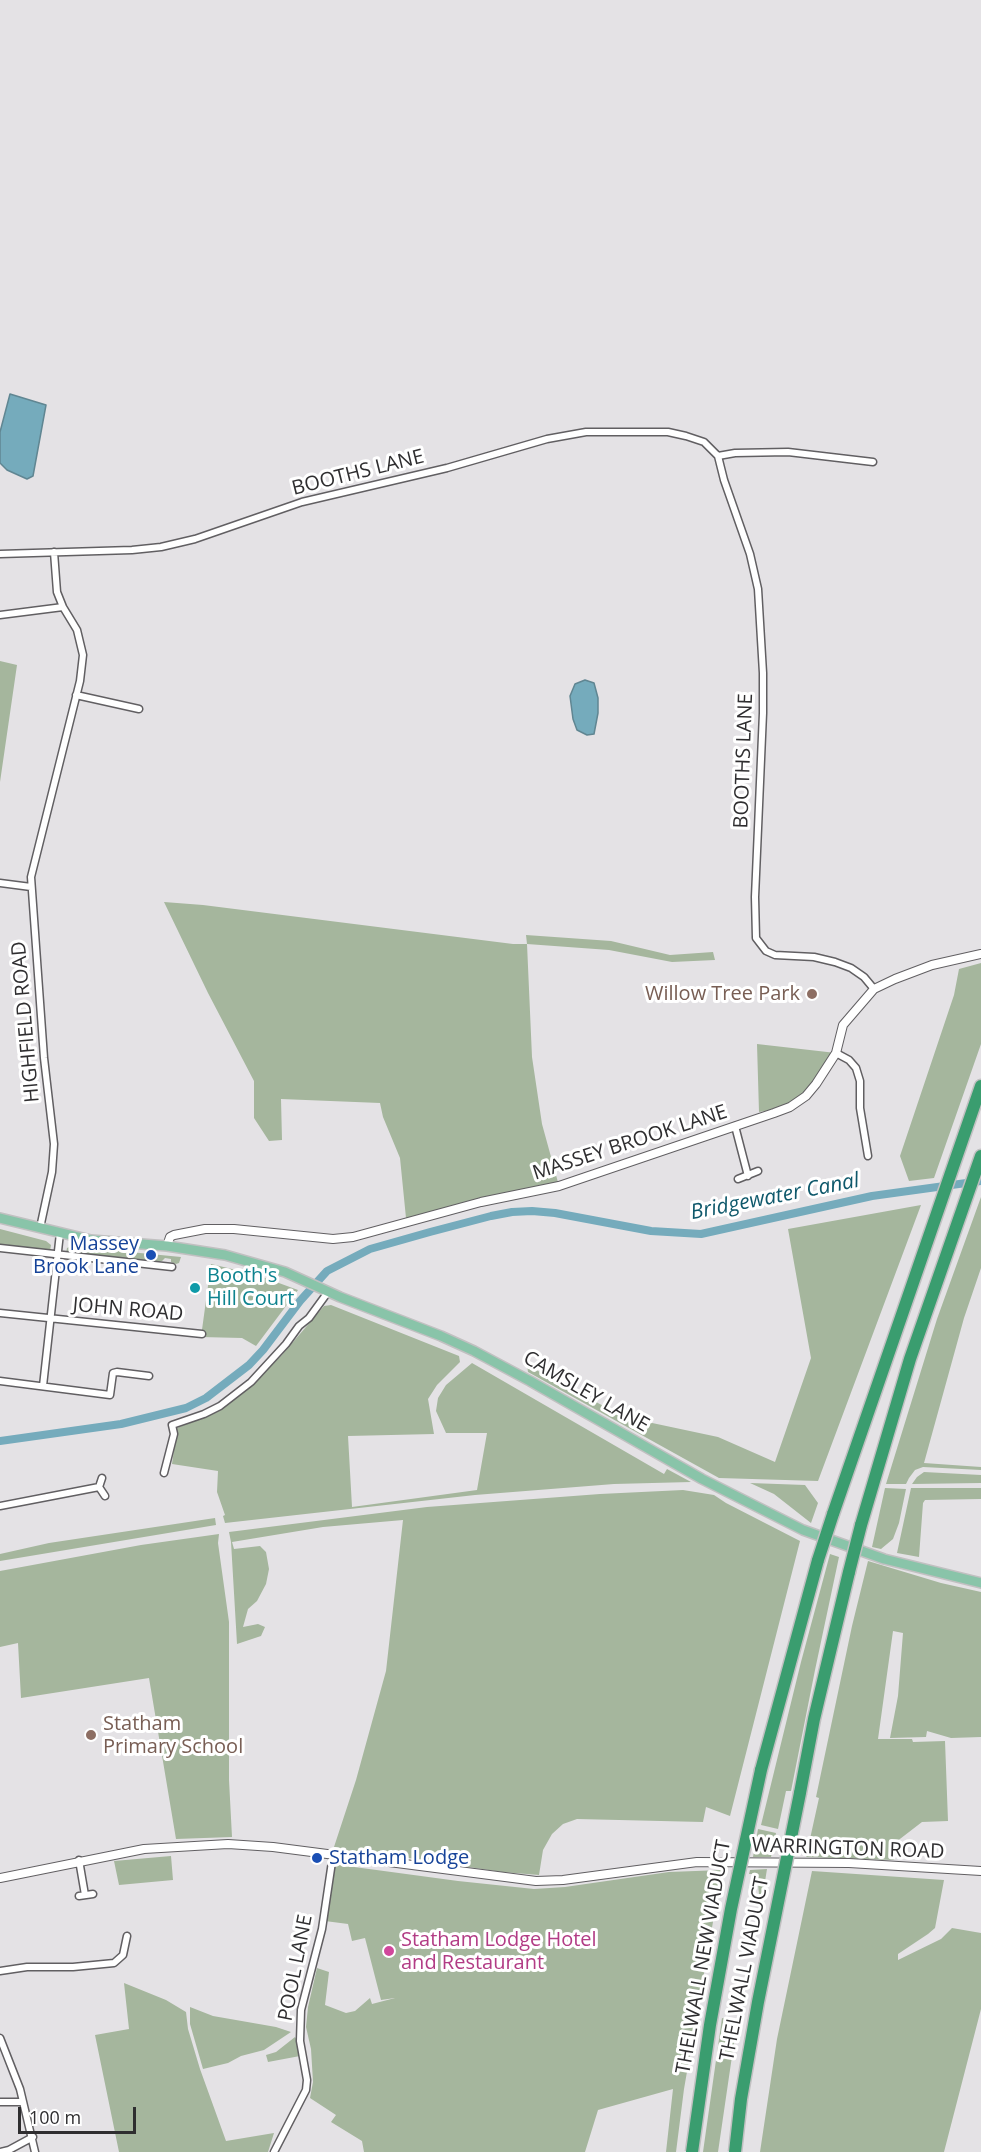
<!DOCTYPE html>
<html>
<head>
<meta charset="utf-8">
<style>
	body { margin:0 }
	#map { position:relative; width:981px; height:2152px; overflow:hidden; background:#e4e2e5; font-family:"Open Sans",sans-serif }
	canvas { display:block }
	.scale { position:absolute; left:18px; top:2107px; width:118px; height:27px; box-sizing:border-box; border:3px solid #2f2e30; border-top:0; padding-left:8px; font-size:18px; line-height:21px; white-space:nowrap; color:#2f2e30; -webkit-text-stroke:4px #fff; paint-order:stroke }
</style>
</head>
<body>
<div id="map">
<canvas width="981" height="2152"></canvas>
<div class="scale">100 m</div>
</div>
<script>
const ctx = document.querySelector('canvas').getContext('2d');
ctx.lineJoin = 'round';
function fill(path, color) {
  ctx.fillStyle = color;
  ctx.fill(path, 'evenodd');
}
function toPath(rows) {
  const path = new Path2D();
  for (const r of rows) {
    path.moveTo(r[0], r[1]);
    for (let i = 2; i < r.length; i += 2) path.lineTo(r[i], r[i + 1]);
  }
  return path;
}
function trace(path, color, width, dash) {
  ctx.strokeStyle = color;
  ctx.lineWidth = width;
  ctx.lineCap = dash ? 'butt' : 'round';
  ctx.setLineDash(dash || []);
  ctx.stroke(path);
}
function write(font, color, halo, rows, align = 'center') {
  ctx.font = font + ' "Open Sans",sans-serif';
  ctx.lineWidth = 6;
  ctx.setLineDash([]);
  ctx.textBaseline = 'middle';
  ctx.strokeStyle = halo;
  ctx.fillStyle = color;
  for (const [text, x, y, turn = 0] of rows) {
    ctx.save();
    ctx.translate(x, y);
    ctx.rotate((+turn || 0) * Math.PI / 180);
    ctx.textAlign = isNaN(turn) ? turn : align;
    if (halo) ctx.strokeText(text, 0, 0);
    ctx.fillText(text, 0, 0);
    ctx.restore();
  }
}
const green = toPath([
	[0,661,17,665,0,782],
	[164,902,203,905,513,944,527,944,526,935,611,941,670,955,713,952,715,960,672,962,609,950,527,944,532,1057,542,1124,559,1186,406,1218,400,1158,383,1117,380,1103,281,1099,282,1140,269,1141,254,1118,254,1081,208,993],
	[981,963,981,1044,934,1178,909,1181,900,1156,954,995,959,969],
	[757,1044,836,1053,825,1072,790,1107,759,1112],
	[981,1197,981,1268,964,1318,924,1463,981,1467,981,1470,923,1467,915,1470,909,1478,906,1484,886,1484,937,1319],
	[921,1205,818,1481,719,1478,528,1372,527,1365,624,1417,718,1437,775,1462,811,1358,788,1229],
	[0,1229,46,1241,51,1245,50,1251,0,1245],
	[73,1245,109,1250,181,1257,179,1263,176,1264,171,1262,171,1259,165,1258,162,1261,157,1262,66,1253,67,1248],
	[211,1264,257,1275,298,1290,256,1346,242,1338,201,1337],
	[331,1305,459,1356,460,1362,437,1385,428,1399,434,1434,348,1436,352,1507,477,1490,487,1433,446,1433,436,1411,438,1398,446,1385,472,1363,664,1474,667,1469,691,1482,614,1484,475,1495,225,1523,223,1516,225,1515,217,1492,218,1471,172,1464,177,1428,217,1412,242,1394,281,1356,324,1306],
	[924,1472,981,1475,981,1483,912,1484,917,1477],
	[750,1483,805,1485,818,1503,811,1523,774,1494],
	[885,1488,906,1489,899,1523,893,1539,881,1549,872,1547],
	[911,1488,981,1488,981,1499,925,1500,923,1503,919,1557,897,1553],
	[683,1490,714,1495,726,1503,800,1541,730,1816,706,1807,703,1822,577,1819,563,1824,552,1834,543,1850,539,1875,502,1872,382,1854,333,1850,356,1780,386,1671,403,1520,323,1527,232,1542,234,1549,260,1546,266,1552,269,1569,266,1584,257,1601,248,1609,243,1627,258,1624,265,1627,261,1636,237,1644,231,1542,229,1532,427,1507,600,1494],
	[215,1518,216,1525,0,1561,0,1554,49,1543],
	[219,1534,218,1543,229,1622,229,1780,232,1837,176,1839,149,1678,21,1698,18,1643,0,1647,0,1571,141,1545],
	[830,1554,839,1557,815,1670,791,1791,786,1791,778,1829,761,1825,801,1662],
	[868,1561,941,1583,981,1592,981,1737,951,1738,927,1731,926,1737,890,1738,898,1696,903,1633,893,1631,878,1739,912,1739,913,1742,945,1741,948,1821,922,1822,896,1842,894,1860,806,1857,819,1798,816,1797,852,1626],
	[758,1829,776,1833,771,1857,753,1857],
	[171,1856,173,1880,119,1885,114,1861],
	[332,1864,458,1881,534,1889,565,1887,669,1872,722,1870,684,2089,676,2152,666,2152,673,2089,598,2110,585,2152,364,2152,362,2141,331,2122,336,2115,310,2098,313,2082,311,2049,306,2027,308,2007,317,1968,329,1972,325,2005,346,2013,355,2011,370,1998,372,2004,395,1998,381,2000,365,1938,352,1941,348,1924,325,1921],
	[767,1869,763,1894,759,1894,757,1874,749,1874,750,1870],
	[812,1871,944,1880,935,1928,928,1934,898,1954,898,1960,941,1939,952,1928,981,1933,981,2009,944,2152,760,2152,777,2039],
	[124,1983,166,2000,186,2012,188,2029,200,2069,226,2141,274,2133,268,2152,119,2152,95,2035,129,2029],
	[190,2007,213,2016,276,2027,291,2032,264,2050,241,2056,228,2063,203,2069,190,2024],
	[722,2018,737,2022,718,2152,703,2152],
	[295,2037,298,2042,300,2056,268,2062,266,2055,276,2052]
]);
const water = toPath([
	[10,394,46,405,33,476,27,479,7,470,0,463,0,432,10,394],
	[585,680,594,683,598,698,598,713,594,734,587,735,577,730,573,719,570,696,575,684,585,680]
]);
const canal = toPath([
	[0,1441,121,1424,186,1408,206,1398,249,1365,263,1350,300,1301,327,1271,370,1249,430,1232,491,1216,512,1212,532,1211,555,1213,651,1231,701,1234,872,1196,981,1181]
]);
const minor = toPath([
	[718,456,735,453,788,452,873,462],
	[0,554,132,550,161,547,195,539,302,502,447,468,547,439,586,432,668,432,686,436,704,442,718,456,724,480,750,554,758,589,763,673,763,713,755,897,756,938,766,951,775,955,814,957,835,962,851,968,864,977,874,989],
	[0,615,63,607],
	[76,695,139,709],
	[0,883,31,887],
	[836,1053,849,1060,856,1068,860,1081,860,1108,868,1156],
	[735,1126,748,1176],
	[738,1179,758,1171],
	[40,1228,52,1172,54,1144,44,1058,31,877,80,681,83,655,77,630,63,607,57,592,54,552],
	[0,1248,172,1267],
	[0,1313,202,1334],
	[0,1381,110,1395,113,1373,117,1372,149,1376],
	[43,1386,60,1233],
	[164,1473,174,1434,172,1425,204,1414,220,1406,251,1382,286,1344,299,1326,309,1318,328,1292],
	[102,1478,99,1487,105,1496],
	[0,1506,99,1487],
	[79,1860,85,1895],
	[79,1896,93,1894],
	[0,1971,27,1967,73,1967,114,1963,123,1955,127,1936],
	[0,2038,20,2089,35,2152],
	[0,2102,23,2102],
	[0,2152,9,2150,33,2137],
	[274,2152,306,2090,307,2080,300,2041,301,2010,322,1929,333,1855]
]);
const tertiary = toPath([
	[167,1246,170,1237,174,1235,205,1229,234,1229,333,1239,353,1237,481,1202,559,1186,774,1113,790,1107,806,1096,816,1084,836,1053,843,1025,874,989,895,979,932,965,981,954],
	[0,1878,144,1849,228,1844,273,1847,536,1881,563,1880,697,1862,849,1863,981,1871]
]);
const primary = toPath([
	[0,1218,91,1240,167,1246,225,1255,285,1272,340,1297,441,1336,474,1351,530,1381,702,1479,803,1530,884,1559,981,1583]
]);
const motorway = toPath([
	[833,1514,981,1086],
	[861,1525,910,1359,981,1156],
	[761,1770,818,1560],
	[800,1793,814,1719,849,1572]
]);
const motorwayBridge = toPath([
	[818,1560,833,1514],
	[849,1572,861,1525],
	[692,2152,710,2025,731,1909,761,1770],
	[735,2152,741,2099,758,2002,800,1793]
]);
const markers = [
	[812,994,6,"#8d6e63"],
	[151,1255,6,"#1a4fb4"],
	[195,1288,6,"#0f9aa8"],
	[91,1735,6,"#8d6e63"],
	[317,1858,6,"#1a4fb4"],
	[389,1951,6,"#d1479c"]
];
const streetNames = [
	["BOOTHS LANE",358,473,-14],
	["BOOTHS LANE",744,761,-88],
	["HIGHFIELD ROAD",26,1022,-95],
	["MASSEY BROOK LANE",630,1143,-18],
	["JOHN ROAD",128,1310,5],
	["CAMSLEY LANE",586,1392,30],
	["WARRINGTON ROAD",848,1849,2],
	["THELWALL NEW VIADUCT",704,1957,-80],
	["POOL LANE",296,1968,-79],
	["THELWALL VIADUCT",745,1969,-79]
];
const educationNames = [
	["Willow Tree Park",800,994],
	["Statham",103,1724,"left"],
	["Primary School",103,1747,"left"]
];
const transitNames = [
	["Massey",139,1244],
	["Brook Lane",139,1267],
	["Statham Lodge",329,1858,"left"]
];
const cultureNames = [
	["Booth's",207,1276],
	["Hill Court",207,1299]
];
const hotelNames = [
	["Statham Lodge Hotel",401,1940],
	["and Restaurant",401,1963]
];
const waterNames = [
	["Bridgewater Canal",775,1197,-11]
];
fill(green, '#a5b69d');
fill(water, '#75abbc');
trace(water, '#608692', 1.5);
trace(canal, '#75abbc', 8);
trace(minor, '#615f62', 9);
trace(tertiary, '#615f62', 10);
trace(primary, '#c1c0c1', 12);
trace(motorway, '#c1c0c1', 15);
trace(minor, '#fff', 6);
trace(tertiary, '#fff', 8);
trace(primary, '#89c4a9', 9);
trace(motorway, '#3a9d6f', 12);
trace(motorwayBridge, '#c1c0c1', 15, []);
trace(motorwayBridge, '#3a9d6f', 12);
for (const [x, y, r, color] of markers) {
  const dot = new Path2D();
  dot.arc(x, y, r, 0, 2 * Math.PI);
  ctx.fillStyle = color;
  ctx.fill(dot);
  trace(dot, '#fff', 2);
}
write('20px', '#2f2e30', '#fff', streetNames);
write('20px', '#785e54', '#fff', educationNames, 'right');
write('20px', '#164399', '#fff', transitNames, 'right');
write('20px', '#0d838f', '#fff', cultureNames, 'left');
write('20px', '#b23c85', '#fff', hotelNames, 'left');
write('italic 21px', '#0e586b', '#fff', waterNames);
</script>
</body>
</html>
